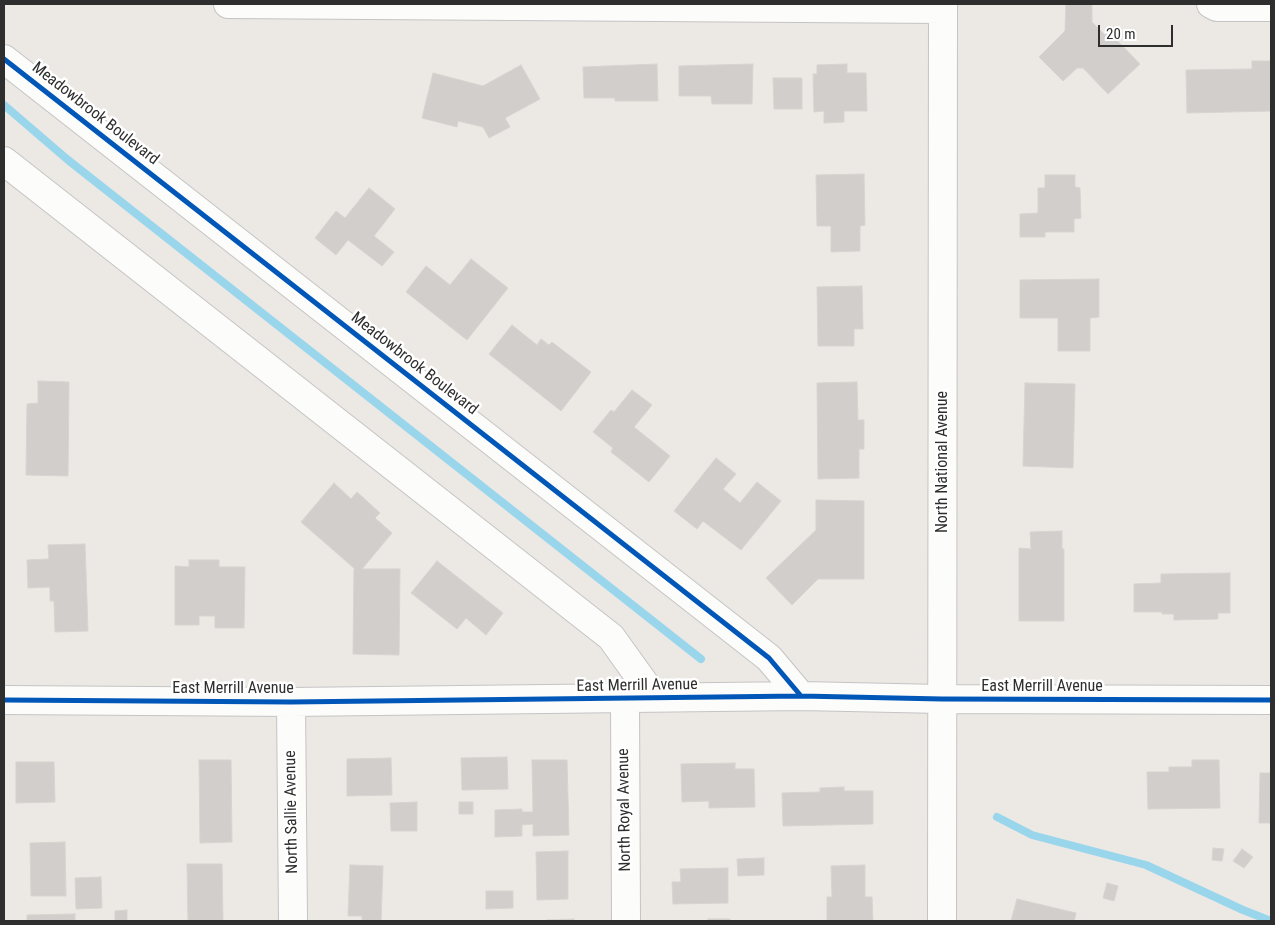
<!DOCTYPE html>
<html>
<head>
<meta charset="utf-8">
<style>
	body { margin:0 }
	#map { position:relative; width:1275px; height:925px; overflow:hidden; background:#ece8e4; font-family:"Roboto Condensed",sans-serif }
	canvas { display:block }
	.frame { position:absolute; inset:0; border:5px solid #2e2e2e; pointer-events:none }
	.scale { position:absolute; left:1098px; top:25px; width:75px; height:22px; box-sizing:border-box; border:2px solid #2e2e2e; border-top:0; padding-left:6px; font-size:15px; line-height:18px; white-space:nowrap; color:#2e2e2e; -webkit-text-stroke:4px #fff; paint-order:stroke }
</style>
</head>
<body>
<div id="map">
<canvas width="1275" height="925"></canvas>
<div class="frame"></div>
<div class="scale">20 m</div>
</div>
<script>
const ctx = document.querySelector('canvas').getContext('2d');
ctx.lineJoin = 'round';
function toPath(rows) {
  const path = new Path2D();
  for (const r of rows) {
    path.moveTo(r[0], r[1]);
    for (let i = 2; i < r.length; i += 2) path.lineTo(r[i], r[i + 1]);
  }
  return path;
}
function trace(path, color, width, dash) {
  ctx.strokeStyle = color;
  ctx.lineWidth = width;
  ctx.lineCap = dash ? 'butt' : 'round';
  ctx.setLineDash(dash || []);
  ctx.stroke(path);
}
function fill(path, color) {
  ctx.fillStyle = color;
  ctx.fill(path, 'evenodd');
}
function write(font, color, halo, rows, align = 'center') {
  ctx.font = font + ' "Roboto Condensed",sans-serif';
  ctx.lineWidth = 5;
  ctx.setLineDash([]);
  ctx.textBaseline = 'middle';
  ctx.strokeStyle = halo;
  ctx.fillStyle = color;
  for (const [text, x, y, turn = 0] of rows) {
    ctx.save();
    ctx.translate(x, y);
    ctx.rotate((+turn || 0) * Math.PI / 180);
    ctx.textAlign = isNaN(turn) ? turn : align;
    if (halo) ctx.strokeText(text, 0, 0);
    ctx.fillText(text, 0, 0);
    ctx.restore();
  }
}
const stream = toPath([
	[4,105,68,160,701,659],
	[997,817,1032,835,1146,865,1243,910,1271,921]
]);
const building = toPath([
	[1066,4,1092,4,1092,22,1105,35,1109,32,1140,64,1108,94,1083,68,1077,68,1063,81,1039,57,1065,31,1066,4],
	[1252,61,1271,61,1271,111,1187,113,1186,70,1252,69,1252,61],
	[657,64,658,101,615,101,615,98,584,98,583,67,657,64],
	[753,64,752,104,712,104,711,96,679,96,679,66,753,64],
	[847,64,847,73,866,73,867,111,844,111,844,122,824,123,824,111,814,112,813,74,817,74,817,65,847,64],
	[521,65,540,99,505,118,510,127,489,138,483,127,458,121,457,127,422,118,433,73,483,86,521,65],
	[773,78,802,78,802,109,774,109,773,78],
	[864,174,865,225,860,226,860,251,831,252,831,226,817,226,816,175,864,174],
	[1045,175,1075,175,1075,187,1080,188,1081,218,1074,219,1074,232,1045,232,1045,237,1020,237,1020,214,1038,213,1038,188,1045,188,1045,175],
	[369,188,395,209,374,236,394,252,382,266,348,240,336,255,315,238,336,211,345,218,369,188],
	[471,259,508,288,467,340,406,292,426,266,450,285,471,259],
	[1099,279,1099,317,1090,318,1090,351,1058,351,1058,318,1020,318,1020,280,1099,279],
	[862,286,863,329,854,329,854,346,818,346,817,287,862,286],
	[512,325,537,345,541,339,549,345,552,342,591,372,561,411,489,354,512,325],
	[38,381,69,382,68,476,26,475,27,404,38,403,38,381],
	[857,382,858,420,864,420,864,449,859,449,859,478,818,479,817,383,857,382],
	[1025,383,1075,384,1073,468,1023,466,1025,383],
	[632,390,652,405,634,427,670,456,649,482,611,452,613,448,593,432,611,410,614,412,632,390],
	[716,458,736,474,723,489,740,503,757,482,781,501,741,550,703,521,697,529,674,511,716,458],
	[334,483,351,499,357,492,380,513,375,518,392,533,362,569,400,569,399,655,353,654,354,569,355,569,301,522,334,483],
	[816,500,864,501,864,579,818,579,792,605,766,578,816,530,816,500],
	[1062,531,1062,549,1064,549,1064,621,1019,621,1019,548,1031,549,1030,532,1062,531],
	[85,544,88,631,55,632,54,601,50,601,50,587,28,588,27,560,49,559,48,545,85,544],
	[189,560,219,560,219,567,245,567,244,628,215,628,215,616,199,616,199,625,175,625,175,566,189,567,189,560],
	[437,561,503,613,486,635,466,618,457,629,411,593,437,561],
	[1230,573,1230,613,1218,613,1218,619,1174,620,1174,614,1162,614,1162,612,1134,612,1134,584,1161,583,1161,574,1230,573],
	[507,757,508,789,462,790,461,758,507,757],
	[391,758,392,795,347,796,347,759,391,758],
	[199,760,231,760,232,842,200,843,199,760],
	[532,760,567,760,569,835,533,836,533,824,522,825,522,836,495,837,495,810,522,809,522,812,533,812,532,760],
	[1192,760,1219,760,1220,808,1148,809,1147,772,1169,772,1169,767,1192,767,1192,760],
	[16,762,54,762,55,802,16,803,16,762],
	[735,763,735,769,754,769,755,807,709,808,709,801,682,802,681,764,735,763],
	[1260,773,1271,773,1271,823,1259,823,1260,773],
	[844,787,844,791,873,791,873,824,783,826,782,793,820,792,820,788,844,787],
	[417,802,417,831,391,831,390,803,417,802],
	[459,802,473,802,473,814,459,814,459,802],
	[65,842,66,896,31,896,30,843,65,842],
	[1213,848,1224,849,1222,861,1212,860,1213,848],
	[1242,849,1253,857,1244,868,1233,861,1242,849],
	[568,851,568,899,537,900,536,852,568,851],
	[764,858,764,875,738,876,737,859,764,858],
	[187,864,222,864,223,921,188,921,187,864],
	[350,865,383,866,381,921,362,921,362,916,348,916,350,865],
	[865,865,865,897,872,897,873,921,827,921,827,897,832,897,831,866,865,865],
	[728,868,728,903,673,904,672,882,681,882,680,869,728,868],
	[101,877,102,908,76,909,75,878,101,877],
	[1107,883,1118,886,1114,901,1103,898,1107,883],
	[486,891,513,891,513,908,486,909,486,891],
	[1017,899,1076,913,1074,921,1011,921,1017,899],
	[127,910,127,921,115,921,115,911,127,910],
	[75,914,75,921,27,921,27,915,75,914],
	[574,919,574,921,546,921,546,920,574,919],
	[708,919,730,919,730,921,708,921,708,919]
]);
const minor = toPath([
	[228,4,943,9],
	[1211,4,1217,7,1271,7],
	[4,59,769,658,801,696],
	[4,161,611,637,654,697],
	[625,699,626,921],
	[4,700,291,702,801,696,942,699,1271,700],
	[291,702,293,921],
	[942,921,943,4]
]);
const cycleway = toPath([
	[4,59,769,658,801,696],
	[4,700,291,702,801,696,942,699,1271,700]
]);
const streetNames = [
	["Meadowbrook Boulevard",95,114,38],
	["Meadowbrook Boulevard",414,364,38],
	["North National Avenue",943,462,-90],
	["East Merrill Avenue",637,686,-1],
	["East Merrill Avenue",1042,687],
	["East Merrill Avenue",233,689],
	["North Royal Avenue",625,810,-91],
	["North Sallie Avenue",292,812,-91]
];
trace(stream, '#99d6ec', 8);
fill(building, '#d1cecb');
trace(building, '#d7d4d0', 1);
trace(minor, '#c5c4c5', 30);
trace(minor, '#fcfcfb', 28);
trace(cycleway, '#0057b8', 5);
write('16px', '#2e2e2e', '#fff', streetNames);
</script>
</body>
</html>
